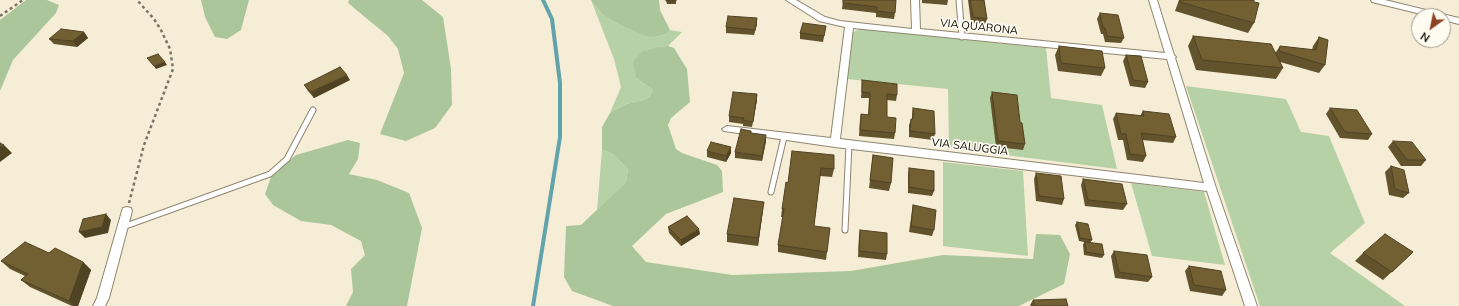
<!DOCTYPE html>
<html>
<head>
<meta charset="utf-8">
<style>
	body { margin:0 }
	#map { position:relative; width:1459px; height:306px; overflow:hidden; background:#f6edd6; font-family:Mulish,sans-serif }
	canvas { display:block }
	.north { position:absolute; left:1411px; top:8px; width:40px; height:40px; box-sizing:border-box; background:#fefbf1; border:1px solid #9e9b93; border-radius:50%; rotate:213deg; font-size:11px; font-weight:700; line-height:16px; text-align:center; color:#0e0b05 }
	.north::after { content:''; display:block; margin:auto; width:14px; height:18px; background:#8c4324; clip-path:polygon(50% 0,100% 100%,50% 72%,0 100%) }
</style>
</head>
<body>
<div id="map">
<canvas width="1459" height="306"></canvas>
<div class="north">N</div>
</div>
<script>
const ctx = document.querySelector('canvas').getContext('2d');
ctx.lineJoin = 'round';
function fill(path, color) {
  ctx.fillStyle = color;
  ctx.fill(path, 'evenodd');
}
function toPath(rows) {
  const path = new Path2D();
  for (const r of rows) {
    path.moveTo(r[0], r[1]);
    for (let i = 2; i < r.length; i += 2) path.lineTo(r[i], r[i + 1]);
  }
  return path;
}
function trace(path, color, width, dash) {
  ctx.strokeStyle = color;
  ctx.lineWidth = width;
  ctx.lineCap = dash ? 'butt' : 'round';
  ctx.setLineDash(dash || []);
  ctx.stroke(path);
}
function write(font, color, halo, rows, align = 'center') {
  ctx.font = font + ' Mulish,sans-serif';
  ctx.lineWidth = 3.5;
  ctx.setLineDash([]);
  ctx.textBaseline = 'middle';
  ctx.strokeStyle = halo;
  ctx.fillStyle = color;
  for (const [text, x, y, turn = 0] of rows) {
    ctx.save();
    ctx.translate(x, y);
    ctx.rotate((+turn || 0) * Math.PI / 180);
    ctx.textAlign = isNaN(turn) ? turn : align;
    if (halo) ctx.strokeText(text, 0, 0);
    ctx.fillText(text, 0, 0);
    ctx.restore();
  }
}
const green = toPath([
	[591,0,603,15,618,24,654,37,664,35,670,30,682,32,668,46,658,47,636,78,653,90,650,96,644,100,626,104,610,113,621,87,614,59],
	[860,29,1046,48,1051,98,1102,105,1117,169,949,148,948,89,847,79,851,33],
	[1186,86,1286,99,1301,132,1329,136,1365,223,1330,253,1405,306,1260,306],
	[602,150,613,154,628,169,626,182,597,210],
	[943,162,1023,171,1028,256,943,246],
	[1131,183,1204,192,1225,265,1152,256]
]);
const forest = toPath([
	[26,0,47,0,59,5,56,13,13,60,0,91,0,20],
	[201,0,249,0,241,30,227,39,215,37,205,17],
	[349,0,422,0,443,17,451,69,452,105,435,128,406,141,380,134,404,73,398,49,388,36,348,3],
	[591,0,659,0,660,10,670,30,664,35,654,37,646,36,618,24,603,15],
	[668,46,674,48,687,69,690,102,671,118,668,125,676,149,682,153,717,165,722,171,723,192,666,214,632,246,646,262,732,275,851,271,943,255,1033,259,1036,234,1060,235,1070,254,1064,284,1019,306,613,306,572,291,564,277,566,226,581,225,626,182,628,169,613,154,602,150,602,127,610,113,626,104,644,100,650,96,653,90,636,78,633,62,642,52,658,47],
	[348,140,360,143,358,159,349,174,377,180,409,193,422,228,407,306,346,306,353,292,351,269,365,255,361,241,331,225,301,221,273,205,265,194,271,177,296,155]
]);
const stream = toPath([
	[533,306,560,137,560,83,552,19,543,0]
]);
const path = toPath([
	[0,16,23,0],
	[129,203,144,145,173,69,170,49,161,30,154,19,137,0]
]);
const service = toPath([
	[959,0,962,37],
	[771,192,784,137],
	[123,227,270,174,287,159,313,110],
	[845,230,849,145]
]);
const minor = toPath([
	[786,0,796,0,825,17,840,21,912,29,911,0,919,0,920,29,1165,53,1149,0,1157,0,1174,55,1176,57,1175,58,1216,188,1257,306,1245,306,1207,191,835,147,724,131,722,129,727,126,831,138,845,27,819,21,786,0],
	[853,28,1167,59,1204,183,840,139,853,28],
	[1371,0,1385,0,1459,18,1459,24,1443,20,1443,16,1429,16,1372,2,1371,0],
	[127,207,131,208,132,211,109,298,105,306,93,306,97,298,122,211,123,208,127,207]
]);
const wall = toPath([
	[666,0,676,0,676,4,667,4],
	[843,0,896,0,895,13,894,19,876,17,876,13,842,9],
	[922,0,948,0,947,5,922,3],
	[968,0,984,0,987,19,985,24,971,23],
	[1179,0,1254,0,1254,23,1248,33,1175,11],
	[1100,13,1124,38,1121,43,1105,42,1103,34,1101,34,1097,19],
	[757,24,754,35,726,33,726,27],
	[84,32,88,38,77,47,54,44,49,39],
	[825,32,823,42,800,39,800,33],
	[1193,36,1276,52,1280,46,1312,50,1313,46,1319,37,1325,65,1319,73,1280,62,1283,68,1276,79,1196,70,1188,46],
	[1059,46,1105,68,1101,76,1058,71,1055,55],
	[1126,55,1148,82,1145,88,1130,86,1123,61],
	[350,80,314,98,308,91,304,85],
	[862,80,897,95,896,101,887,100,887,117,895,133,894,139,859,136,860,120,861,114,868,115,869,98,861,98],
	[992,92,1020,122,1025,144,1023,150,996,147,990,98],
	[757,94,757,100,752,127,743,126,743,124,729,122,729,116],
	[913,108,935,134,933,140,909,137,909,125,911,119,912,119,912,114],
	[1330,108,1372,134,1368,140,1340,138,1326,114],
	[1143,111,1176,137,1173,143,1142,140,1146,156,1143,162,1127,160,1123,140,1118,140,1113,119,1116,113,1140,116],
	[751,133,766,141,762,161,735,158,735,152],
	[1393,141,1426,160,1421,166,1401,166,1388,147],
	[707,151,731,153,726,162,707,157],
	[792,151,834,169,832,177,820,176,814,226,827,252,826,260,778,252,778,245,783,217,781,217,782,209,788,183],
	[873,155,891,183,889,191,869,188],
	[1391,166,1409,193,1403,198,1389,195,1385,172],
	[909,168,934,191,932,196,908,193,908,174],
	[1036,173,1064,199,1062,205,1036,201,1034,179],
	[1083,179,1127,204,1123,210,1085,206,1081,185],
	[913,205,934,230,932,236,909,232,912,211],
	[763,210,758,246,727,242,727,234],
	[1077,222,1092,240,1090,243,1104,255,1102,258,1084,255,1083,245,1084,242,1079,241,1075,225],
	[668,227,700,234,681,246,669,233],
	[860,230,887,254,886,260,858,257,859,236],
	[1114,251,1152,277,1148,282,1115,278,1111,256],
	[1413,252,1383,280,1355,261,1363,253],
	[49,253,83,262,91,270,78,306,72,306,30,287,21,280,25,276,10,269,1,261],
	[1189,266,1226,290,1222,296,1190,291,1185,271],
	[1033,300,1068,306,1031,306,1030,305]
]);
const shadedWall = toPath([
	[757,18,757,24,754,35,755,30],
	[84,32,88,38,77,47,73,41],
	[165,62,167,65,156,69,154,66],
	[347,75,350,80,314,98,311,92],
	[757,94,757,100,752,127,753,122],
	[766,135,766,141,762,161,762,156],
	[4,145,12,153,0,162,0,147],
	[731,147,731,153,726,162,726,156],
	[764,202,763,210,758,246,758,238],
	[106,214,111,220,108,233,85,238,79,232],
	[699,229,700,234,681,246,681,240],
	[83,262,91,270,78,306,75,306,69,301]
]);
const building = toPath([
	[666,0,676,0,676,1,666,1,666,0],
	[843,0,896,0,895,13,877,11,877,7,843,3,843,0],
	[970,0,984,0,987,19,973,17,970,0],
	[1180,0,1254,0,1254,2,1259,3,1254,23,1180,2,1180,0],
	[1100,13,1118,15,1124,38,1107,36,1105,28,1103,28,1100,13],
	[728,16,757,18,755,30,726,27,728,16],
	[803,23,826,26,824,36,800,33,803,23],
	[61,29,84,32,73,41,49,39,61,29],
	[1193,36,1271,44,1283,68,1202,60,1193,36],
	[1319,37,1328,40,1325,65,1279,51,1280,46,1316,50,1319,37],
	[1059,46,1102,51,1105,68,1061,63,1059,46],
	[158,54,165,62,154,66,147,58,158,54],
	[1126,55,1141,56,1148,82,1133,80,1126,55],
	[340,67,347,75,311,92,304,85,340,67],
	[862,80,897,84,897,95,887,94,887,117,896,118,895,133,860,130,861,114,869,115,870,93,862,92,862,80],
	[733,92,757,94,753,122,743,120,744,118,729,116,733,92],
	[992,92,1017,95,1020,122,1022,123,1025,144,998,141,992,92],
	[913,108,934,111,935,134,910,131,911,119,913,119,913,108],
	[1330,108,1357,110,1372,134,1345,132,1330,108],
	[1143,111,1169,114,1176,137,1141,133,1146,156,1130,154,1126,134,1121,134,1116,113,1144,116,1143,111],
	[741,129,751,131,751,133,766,135,762,156,735,152,741,129],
	[1393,141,1412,142,1426,160,1407,160,1393,141],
	[711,142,731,147,726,156,707,151,711,142],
	[0,143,4,145,0,147,0,143],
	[792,151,834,155,834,169,821,168,814,226,830,228,827,252,778,245,784,209,782,209,786,182,788,183,792,151],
	[873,155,893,158,891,183,870,180,873,155],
	[1391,166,1404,170,1409,193,1395,189,1391,166],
	[909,168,934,171,934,191,909,187,909,168],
	[1036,173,1061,176,1064,199,1039,196,1036,173],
	[1083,179,1122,184,1127,204,1088,200,1083,179],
	[734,198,764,202,758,238,727,234,734,198],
	[913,205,936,210,934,230,911,226,913,205],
	[106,214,102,227,79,232,83,219,106,214],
	[687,216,699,229,681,240,668,227,687,216],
	[1077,222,1088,224,1092,240,1080,238,1077,222],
	[860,230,887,233,887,254,859,251,860,230],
	[1385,234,1413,252,1392,272,1363,253,1385,234],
	[25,242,49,253,55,248,83,262,69,301,21,280,28,274,1,261,25,242],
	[1085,242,1102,244,1104,255,1086,252,1085,242],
	[1114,251,1147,255,1152,277,1119,272,1114,251],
	[1189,266,1221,271,1226,290,1194,285,1189,266],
	[1066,299,1068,306,1035,306,1033,300,1066,299]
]);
const streetNames = [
	["VIA QUARONA",979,27,6],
	["VIA SALUGGIA",970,147,7]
];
fill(green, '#b6d1a5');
fill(forest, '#abc69a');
trace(stream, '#63a3ac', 4);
trace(service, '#8e8670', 7);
trace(minor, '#8e8670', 2);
trace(path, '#797366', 2.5, [3, 3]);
trace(service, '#fff', 5);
fill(minor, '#fff');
fill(wall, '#62532c');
fill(shadedWall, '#504324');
fill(building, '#726033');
trace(building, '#504324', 1);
write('11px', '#0e0b05', '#fefbf1', streetNames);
</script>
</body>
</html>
